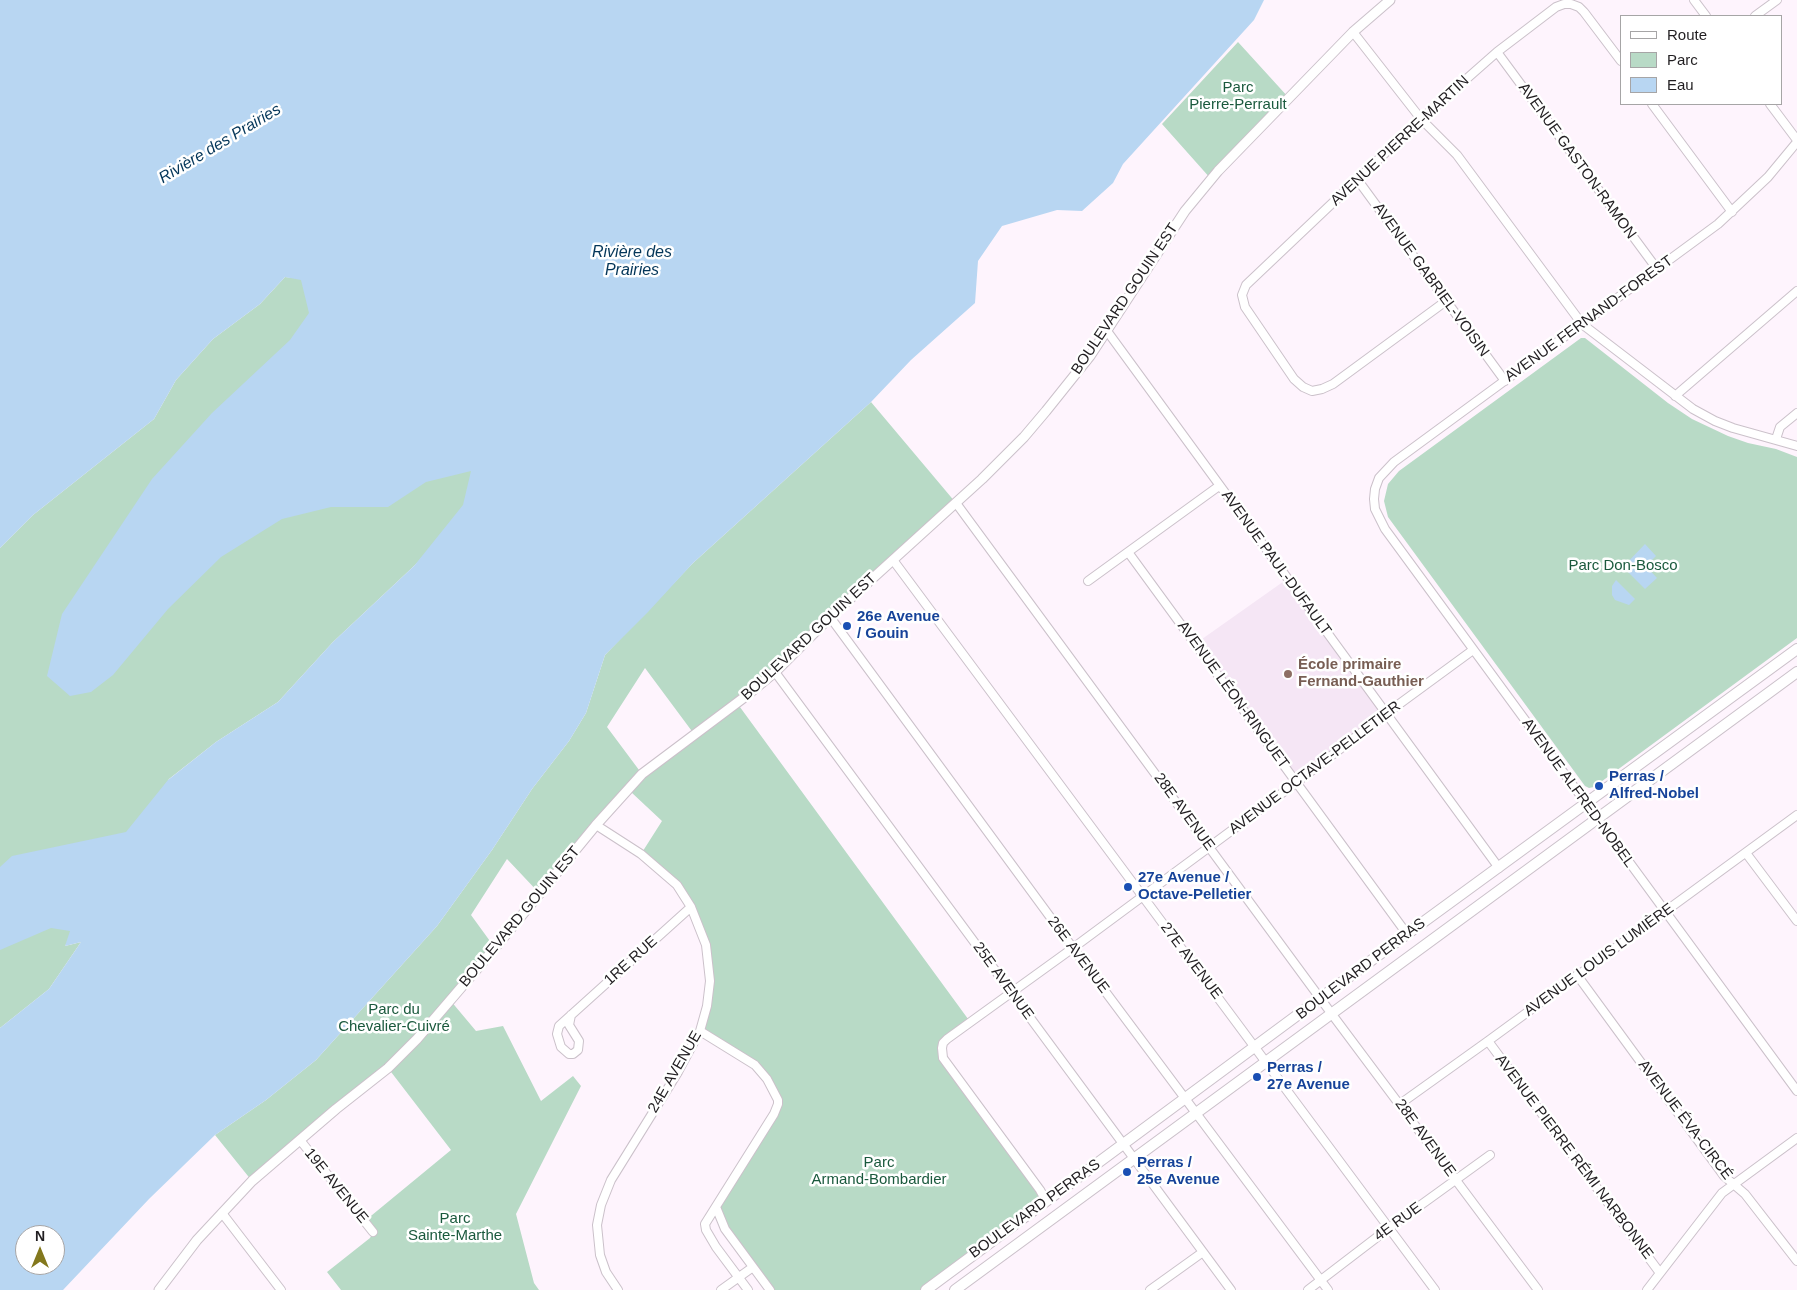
<!DOCTYPE html>
<html>
<head>
<meta charset="utf-8">
<style>
	body { margin:0 }
	#map { position:relative; width:1797px; height:1290px; overflow:hidden; background:#fef4fd; font-family:Helvetica,sans-serif }
	canvas { display:block }
	.legend { position:absolute; left:1620px; top:15px; width:162px; height:90px; box-sizing:border-box; background:#fff; border:1px solid #a6a5a6; margin:0; padding:6px 9px; list-style:none; font-size:15px; color:#211e21 }
	.legend li { display:flex; align-items:center; gap:10px; height:25px }
	.legend b { width:25px; border:1px solid #a6a5a6 }
	.north { position:absolute; left:15px; top:1225px; width:50px; height:50px; box-sizing:border-box; background:#fff; border:1px solid #a6a5a6; border-radius:50%; rotate:0deg; font-size:14px; font-weight:700; line-height:20px; text-align:center; color:#211e21 }
	.north::after { content:''; display:block; margin:auto; width:18px; height:22px; background:#83781d; clip-path:polygon(50% 0,100% 100%,50% 72%,0 100%) }
</style>
</head>
<body>
<div id="map">
<canvas width="1797" height="1290"></canvas>
<ul class="legend">
<li><b style="height:6px;background:#fff"></b>Route</li>
<li><b style="height:14px;background:#b8dac6"></b>Parc</li>
<li><b style="height:14px;background:#b8d6f2"></b>Eau</li>
</ul>
<div class="north">N</div>
</div>
<script>
const ctx = document.querySelector('canvas').getContext('2d');
ctx.lineJoin = 'round';
function fill(path, color) {
  ctx.fillStyle = color;
  ctx.fill(path, 'evenodd');
}
function toPath(rows) {
  const path = new Path2D();
  for (const r of rows) {
    path.moveTo(r[0], r[1]);
    for (let i = 2; i < r.length; i += 2) path.lineTo(r[i], r[i + 1]);
  }
  return path;
}
function trace(path, color, width, dash) {
  ctx.strokeStyle = color;
  ctx.lineWidth = width;
  ctx.lineCap = dash ? 'butt' : 'round';
  ctx.setLineDash(dash || []);
  ctx.stroke(path);
}
function write(font, color, halo, rows, align = 'center') {
  ctx.font = font + ' Helvetica,sans-serif';
  ctx.lineWidth = 5;
  ctx.setLineDash([]);
  ctx.textBaseline = 'middle';
  ctx.strokeStyle = halo;
  ctx.fillStyle = color;
  for (const [text, x, y, turn = 0] of rows) {
    ctx.save();
    ctx.translate(x, y);
    ctx.rotate((+turn || 0) * Math.PI / 180);
    ctx.textAlign = isNaN(turn) ? turn : align;
    if (halo) ctx.strokeText(text, 0, 0);
    ctx.fillText(text, 0, 0);
    ctx.restore();
  }
}
const built = toPath([
	[1287,579,1387,713,1297,782,1195,644]
]);
const green = toPath([
	[1238,42,1289,98,1211,179,1162,124],
	[285,277,651,314,414,566,333,642,278,702,216,742,169,779,65,946,81,942,49,989,0,1028,0,548,33,515,154,419,176,380,213,339,260,304],
	[1581,338,1585,338,1668,403,1692,419,1728,436,1748,443,1776,449,1797,457,1797,638,1594,787,1589,788,1585,786,1388,517,1384,501,1388,484,1399,471],
	[871,402,956,503,737,703,971,1023,947,1039,942,1053,1046,1201,925,1290,770,1290,725,1229,716,1207,778,1104,761,1072,700,1031,709,993,706,944,677,885,641,854,662,821,631,792,540,894,507,859,471,915,495,948,450,1000,476,1031,503,1026,541,1101,573,1076,581,1086,516,1214,534,1283,539,1290,341,1290,327,1272,370,1238,373,1232,366,1220,451,1150,388,1068,252,1181,215,1135,266,1100,316,1060,437,926,492,850,532,789,569,741,586,713,605,655,693,563],
	[645,668,694,734,642,774,607,727]
]);
const water = toPath([
	[0,0,1264,0,1254,20,1123,164,1113,183,1082,211,1057,210,1002,226,978,261,975,303,911,360,871,402,693,563,648,612,605,655,586,713,569,741,532,789,492,850,437,926,316,1060,266,1100,215,1135,149,1199,63,1290,0,1290,0,1028,49,989,81,942,65,946,70,931,51,928,0,950,0,867,12,856,126,832,168,780,216,742,278,702,333,642,414,566,463,505,471,471,426,482,388,507,331,507,282,519,221,557,168,609,113,675,91,692,70,696,47,676,62,614,152,479,212,413,290,340,309,313,301,280,285,277,260,304,213,339,176,380,154,419,33,515,0,548],
	[25,1235,55,1235,55,1265,25,1265],
	[1645,544,1656,556,1646,566,1657,578,1645,589,1623,567],
	[1616,580,1635,599,1629,605,1615,600,1612,595,1612,586]
]);
const minor = toPath([
	[1694,0,1706,16],
	[1755,16,1777,0],
	[1353,32,1421,119,1457,155,1582,324,1693,409,1715,421,1733,428,1797,446],
	[1497,52,1657,269],
	[1652,104,1732,212],
	[1770,104,1797,140],
	[1797,142,1768,177,1718,224,1394,462,1379,478,1375,489,1374,499,1375,509,1385,529,1797,1091],
	[1357,179,1505,381],
	[1446,301,1333,384,1322,389,1312,391,1303,387,1294,379,1245,307,1242,295,1246,285,1421,119,1497,52,1556,7,1564,4,1571,4,1579,7,1584,12,1621,61],
	[1107,331,1499,868],
	[1675,396,1797,291],
	[1776,439,1780,427,1797,413],
	[956,503,1331,1013,1538,1290],
	[1128,552,1407,934],
	[893,560,1435,1290],
	[1088,581,1219,486],
	[830,617,1081,959,1328,1290],
	[775,672,1231,1290],
	[596,825,641,854,677,885,691,907,706,945,710,981,707,1006,700,1031,678,1072,611,1180,601,1205,597,1225,600,1255,606,1272,618,1290],
	[1746,853,1797,921],
	[1577,975,1724,1176,1745,1194,1797,1261],
	[571,1015,569,1025,579,1041,578,1050,573,1054,569,1054,561,1047,557,1034,559,1026,691,907],
	[700,1031,755,1065,767,1079,778,1100,778,1104,774,1114,705,1224,706,1230,716,1247,748,1290],
	[1488,1041,1660,1273],
	[1400,1104,1488,1041,1797,815],
	[300,1140,373,1232],
	[1046,1201,1040,1190,943,1058,942,1048,943,1043,947,1039,1073,948,1297,782,1387,713,1473,650],
	[716,1207,725,1229,770,1290],
	[222,1213,281,1290],
	[721,1290,753,1267],
	[1150,1290,1203,1252],
	[1308,1290,1389,1228,1490,1155],
	[1647,1290,1722,1193,1797,1138]
]);
const tertiary = toPath([
	[159,1290,197,1240,252,1181,336,1109,388,1068,417,1039,495,948,596,825,642,774,746,696,775,672,830,617,982,479,1024,437,1046,411,1090,356,1185,211,1218,171,1353,32,1390,0]
]);
const secondary = toPath([
	[926,1290,1407,934,1797,649],
	[955,1290,1797,672]
]);
const markers = [
	[847,626,5,"#1a4fb4"],
	[1288,674,5,"#8d6e63"],
	[1599,786,5,"#1a4fb4"],
	[1128,887,5,"#1a4fb4"],
	[1257,1077,5,"#1a4fb4"],
	[1127,1172,5,"#1a4fb4"]
];
const parkNames = [
	["Parc",1238,88],
	["Pierre-Perrault",1238,105],
	["Parc Don-Bosco",1623,566],
	["Parc du",394,1010],
	["Chevalier-Cuivré",394,1027],
	["Parc",879,1163],
	["Armand-Bombardier",879,1180],
	["Parc",455,1219],
	["Sainte-Marthe",455,1236]
];
const streetNames = [
	["AVENUE PIERRE-MARTIN",1400,141,-43],
	["AVENUE GASTON-RAMON",1577,161,54],
	["AVENUE GABRIEL-VOISIN",1431,280,54],
	["BOULEVARD GOUIN EST",1125,299,-56],
	["AVENUE FERNAND-FOREST",1589,319,-36],
	["AVENUE PAUL-DUFAULT",1276,563,54],
	["BOULEVARD GOUIN EST",809,637,-43],
	["AVENUE LÉON-RINGUET",1233,695,54],
	["AVENUE OCTAVE-PELLETIER",1315,768,-37],
	["AVENUE ALFRED-NOBEL",1578,793,54],
	["28E AVENUE",1184,812,54],
	["BOULEVARD GOUIN EST",520,917,-50],
	["26E AVENUE",1078,955,53],
	["AVENUE LOUIS LUMIÈRE",1599,960,-36],
	["1RE RUE",631,961,-42],
	["27E AVENUE",1191,961,53],
	["BOULEVARD PERRAS",1361,969,-37],
	["25E AVENUE",1003,981,54],
	["24E AVENUE",675,1072,-60],
	["AVENUE ÉVA-CIRCÉ",1685,1120,53],
	["28E AVENUE",1425,1138,54],
	["AVENUE PIERRE RÉMI NARBONNE",1574,1157,53],
	["19E AVENUE",336,1186,51],
	["BOULEVARD PERRAS",1035,1209,-36],
	["4E RUE",1398,1222,-36]
];
const transitNames = [
	["26e Avenue",857,617],
	["/ Gouin",857,634],
	["Perras /",1609,777],
	["Alfred-Nobel",1609,794],
	["27e Avenue /",1138,878],
	["Octave-Pelletier",1138,895],
	["Perras /",1267,1068],
	["27e Avenue",1267,1085],
	["Perras /",1137,1163],
	["25e Avenue",1137,1180]
];
const educationNames = [
	["École primaire",1298,665],
	["Fernand-Gauthier",1298,682]
];
const waterNames = [
	["Rivière des Prairies",220,144,-31],
	["Rivière des",632,253],
	["Prairies",632,271]
];
fill(built, '#f5e6f5');
fill(green, '#b8dac6');
fill(water, '#b8d6f2');
trace(minor, '#cbc1ca', 10);
trace(tertiary, '#cbc1ca', 11);
trace(secondary, '#cbc1ca', 12);
trace(minor, '#fff', 8);
trace(tertiary, '#fff', 9);
trace(secondary, '#fff', 10);
for (const [x, y, r, color] of markers) {
  const dot = new Path2D();
  dot.arc(x, y, r, 0, 2 * Math.PI);
  ctx.fillStyle = color;
  ctx.fill(dot);
  trace(dot, '#fff', 2);
}
write('15px', '#1a593d', '#fff', parkNames);
write('15px', '#211e21', '#fff', streetNames);
write('bold 15px', '#164399', '#fff', transitNames, 'left');
write('bold 15px', '#785e54', '#fff', educationNames, 'left');
write('italic 16px', '#043659', '#fff', waterNames);
</script>
</body>
</html>
